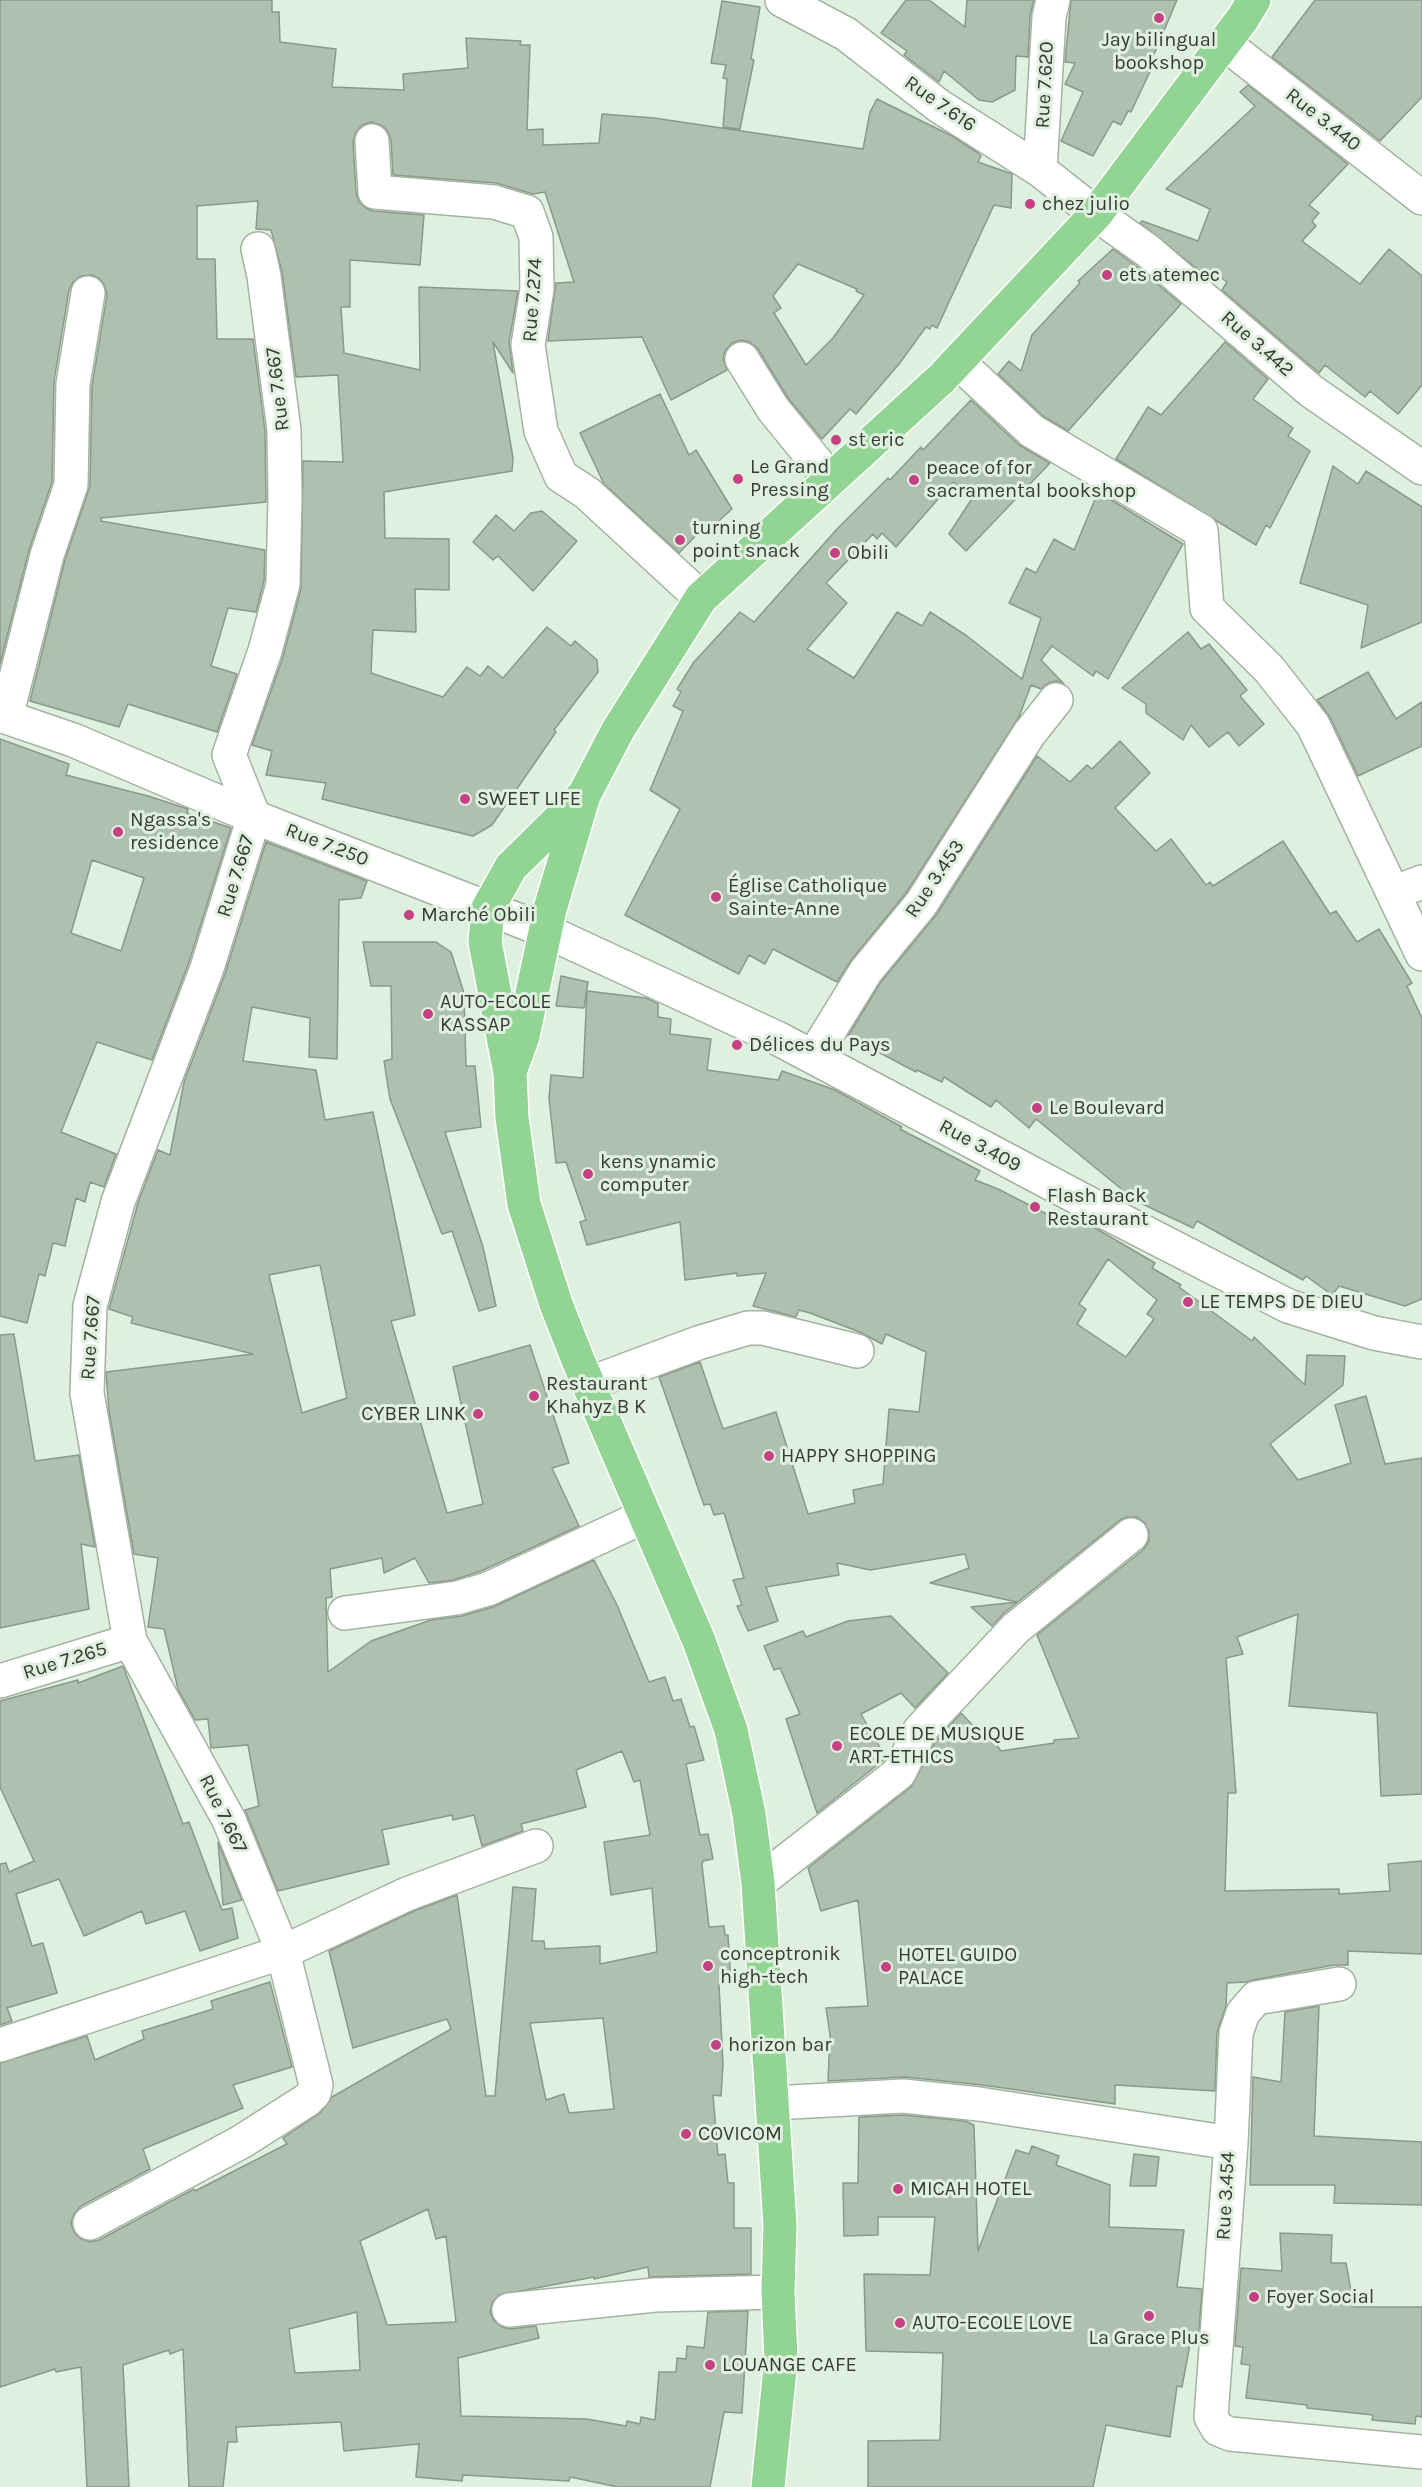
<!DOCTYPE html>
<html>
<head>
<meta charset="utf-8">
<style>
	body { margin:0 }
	canvas { display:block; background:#dff0de }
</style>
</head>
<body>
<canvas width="1422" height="2487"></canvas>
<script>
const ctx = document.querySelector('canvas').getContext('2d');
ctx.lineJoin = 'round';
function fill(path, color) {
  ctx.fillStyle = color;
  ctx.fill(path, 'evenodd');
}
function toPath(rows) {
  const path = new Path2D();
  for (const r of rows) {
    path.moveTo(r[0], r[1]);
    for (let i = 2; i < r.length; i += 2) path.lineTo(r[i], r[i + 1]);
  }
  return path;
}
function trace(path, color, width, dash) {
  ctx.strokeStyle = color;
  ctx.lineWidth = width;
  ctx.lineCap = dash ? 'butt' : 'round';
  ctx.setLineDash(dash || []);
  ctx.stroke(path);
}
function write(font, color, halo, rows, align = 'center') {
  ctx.font = font + ' Karla,sans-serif';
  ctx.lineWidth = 6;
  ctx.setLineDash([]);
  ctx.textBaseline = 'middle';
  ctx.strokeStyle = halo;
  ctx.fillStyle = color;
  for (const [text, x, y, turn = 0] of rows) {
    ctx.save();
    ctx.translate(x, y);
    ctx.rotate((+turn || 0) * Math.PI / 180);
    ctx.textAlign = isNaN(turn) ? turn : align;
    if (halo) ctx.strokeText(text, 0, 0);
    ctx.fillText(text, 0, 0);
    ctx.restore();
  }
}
const building = toPath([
	[0,0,272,0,272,12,279,12,280,42,336,49,332,87,404,90,403,74,468,68,466,38,521,41,520,45,530,45,527,130,543,129,543,145,599,143,602,114,654,118,863,149,870,112,877,99,952,136,978,153,981,156,978,162,1012,174,1011,208,994,205,937,328,932,325,930,329,926,327,899,364,856,414,850,409,822,439,788,398,758,349,750,342,741,340,732,343,725,351,723,359,727,370,671,400,642,337,548,341,556,283,574,282,545,192,533,194,496,183,393,175,391,140,387,130,381,125,371,122,362,125,356,132,353,142,356,193,359,202,366,208,373,211,424,215,420,265,350,260,350,307,341,307,344,353,420,370,419,287,518,291,509,342,513,373,493,342,513,458,512,471,384,492,385,538,449,539,449,590,415,589,416,632,373,630,371,673,443,697,467,667,480,676,488,666,503,678,547,627,571,646,575,641,597,660,598,672,554,730,556,732,492,825,473,836,322,799,326,783,266,775,272,751,252,745,283,657,301,589,303,461,343,462,338,375,296,377,282,272,271,230,256,229,258,201,197,206,197,259,215,259,217,339,253,339,265,431,266,502,101,518,101,521,265,550,264,581,256,612,228,608,211,666,237,674,217,732,128,704,119,727,30,701,65,560,90,486,92,386,107,295,105,286,100,279,92,275,81,276,73,282,69,290,54,381,52,482,29,550,0,664,0,0],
	[798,264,857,289,856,291,864,295,833,338,806,365,774,313,781,308,773,296,798,264],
	[906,0,929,0,965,27,967,0,1034,0,1030,16,1028,57,1016,56,1015,90,992,102,979,100,944,71,939,82,904,55,907,51,881,33,906,0],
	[1071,0,1177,0,1152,59,1155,61,1131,112,1128,111,1121,125,1113,121,1093,156,1061,141,1083,92,1065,84,1075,63,1065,62,1071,0],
	[1315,0,1422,0,1422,97,1380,141,1272,57,1315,0],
	[722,1,760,7,751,59,754,60,740,129,723,127,727,79,723,78,726,65,711,63,722,1],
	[1248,85,1348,164,1309,205,1319,213,1312,221,1316,226,1302,241,1360,284,1389,249,1422,276,1422,385,1398,414,1370,391,1365,397,1325,365,1319,373,1222,290,1227,282,1211,270,1206,276,1140,223,1142,221,1198,241,1210,209,1166,189,1255,106,1240,92,1248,85],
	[1113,249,1136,266,1181,304,1068,431,1043,416,998,374,1009,361,1021,371,1032,335,1080,283,1078,281,1113,249],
	[1225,342,1268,379,1253,399,1293,428,1288,436,1310,451,1270,528,1266,525,1256,545,1116,459,1148,407,1161,415,1225,342],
	[660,394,689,455,696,450,732,509,711,528,708,523,679,553,604,484,580,433,660,394],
	[971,400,1019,445,1050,463,966,551,949,534,973,497,953,482,896,547,882,533,877,539,873,534,826,583,847,603,807,649,854,678,897,612,922,626,930,612,967,636,1022,679,1041,618,1009,603,1026,568,1036,573,1054,539,1074,550,1098,492,1183,544,1108,679,1096,671,1093,676,1052,646,1041,660,1064,684,1058,681,1050,682,1041,689,1031,685,1019,717,906,893,852,959,837,982,773,949,765,964,749,955,739,974,625,915,680,809,650,790,683,711,673,706,681,692,677,689,694,662,740,612,754,622,838,528,888,478,890,480,921,447,923,450,971,400],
	[1333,466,1358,484,1366,471,1422,507,1422,622,1361,648,1368,605,1300,583,1333,466],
	[542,511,577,541,533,591,498,556,493,560,473,542,496,515,514,531,531,513,542,511],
	[1188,632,1201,649,1209,644,1247,690,1240,696,1264,724,1239,746,1228,732,1209,747,1191,725,1183,740,1146,713,1146,704,1122,688,1188,632],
	[1368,672,1396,719,1422,702,1422,746,1358,776,1330,717,1317,700,1368,672],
	[0,739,69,764,66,775,148,796,188,809,187,813,231,828,189,962,152,1060,97,1042,61,1132,116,1154,104,1187,90,1182,85,1202,76,1198,65,1246,53,1243,45,1276,39,1274,27,1323,0,1316,0,739],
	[92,860,144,878,121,951,71,933,92,860],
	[1120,741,1150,773,1115,808,1156,851,1171,839,1206,885,1210,882,1213,886,1283,841,1330,914,1336,911,1357,942,1379,929,1412,983,1407,986,1422,1018,1422,1299,1405,1306,1339,1286,1332,1295,1306,1276,1303,1280,1197,1221,1193,1228,1136,1201,1036,1119,1029,1128,996,1100,991,1107,944,1077,942,1082,917,1070,916,1072,848,1036,881,982,937,914,1037,756,1070,782,1087,765,1092,769,1120,741],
	[266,842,367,881,361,898,339,900,337,1059,309,1057,310,1018,252,1007,243,1061,316,1070,325,1120,373,1112,415,1315,391,1321,447,1513,483,1504,453,1367,530,1345,569,1463,552,1468,579,1526,481,1571,453,1580,429,1583,415,1558,384,1573,382,1558,330,1569,332,1597,326,1598,328,1672,371,1641,431,1620,462,1616,493,1607,594,1560,617,1605,649,1682,665,1677,673,1701,681,1699,690,1727,694,1726,704,1760,686,1764,700,1835,708,1834,713,1859,703,1861,702,1865,709,1927,724,1926,725,1935,728,1935,731,1984,719,1985,723,2064,721,2096,713,2095,718,2155,725,2154,728,2183,734,2183,734,2228,751,2228,751,2274,649,2277,648,2267,594,2279,594,2277,499,2295,492,2303,490,2312,494,2321,502,2327,510,2329,536,2326,539,2338,458,2358,461,2416,587,2419,626,2426,627,2421,640,2424,641,2417,655,2420,659,2372,676,2372,677,2358,686,2359,687,2346,704,2348,708,2312,748,2311,742,2413,724,2412,710,2487,618,2487,570,2477,569,2481,463,2475,462,2481,416,2477,419,2444,344,2451,341,2422,236,2427,237,2442,228,2442,223,2487,189,2487,183,2349,170,2354,169,2350,123,2365,129,2487,87,2487,81,2367,56,2372,55,2369,0,2387,0,2063,87,2036,95,2060,144,2039,142,2031,213,2009,211,2001,270,1982,292,2067,233,2085,243,2108,143,2149,150,2169,81,2206,74,2214,71,2223,74,2232,81,2239,90,2242,99,2240,194,2189,195,2191,287,2144,283,2138,320,2113,332,2097,451,2029,447,2019,353,2048,329,1951,414,1911,457,1895,486,2096,495,2096,513,1887,536,1889,532,1941,544,1941,545,1949,600,1946,600,1964,657,1952,652,1888,611,1895,604,1842,650,1835,640,1780,634,1782,622,1751,576,1770,586,1807,521,1824,523,1831,482,1846,474,1815,453,1820,452,1815,382,1830,389,1864,278,1891,245,1810,259,1806,248,1745,211,1748,208,1719,195,1720,178,1689,164,1629,148,1627,158,1558,134,1554,109,1411,106,1372,253,1354,131,1323,133,1317,109,1309,138,1203,158,1150,170,1155,184,1082,225,974,266,842],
	[320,1265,347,1398,302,1413,269,1275,320,1265],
	[603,2018,614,2109,569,2113,564,2094,546,2100,530,2023,603,2018],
	[428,2209,436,2239,446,2236,456,2322,387,2325,360,2241,428,2209],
	[357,2312,360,2370,295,2373,289,2329,357,2312],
	[363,942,436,942,451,952,464,993,466,1066,475,1066,481,1127,445,1132,483,1247,496,1306,479,1311,452,1231,442,1234,390,1099,384,1061,392,1059,391,986,371,986,363,942],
	[561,976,588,982,584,1008,556,1006,561,976],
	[587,991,646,998,658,1004,658,1017,671,1019,670,1034,711,1039,707,1070,778,1080,782,1071,835,1090,902,1127,900,1129,980,1171,975,1180,998,1189,1068,1225,1073,1216,1090,1225,1155,1263,1152,1268,1181,1285,1179,1287,1252,1341,1254,1337,1305,1385,1307,1355,1345,1356,1343,1385,1270,1444,1298,1480,1351,1463,1335,1405,1366,1396,1385,1464,1422,1458,1422,1794,1381,1796,1377,1713,1289,1706,1298,1614,1237,1637,1243,1654,1226,1658,1236,1793,1228,1793,1225,1891,1339,1889,1339,1894,1390,1891,1388,1864,1422,1861,1422,1954,1348,1951,1348,1965,1334,1965,1253,1980,1247,1982,1227,1983,1226,2006,1217,2032,1215,2091,1115,2085,1115,2104,982,2085,905,2077,828,2081,830,2035,826,2008,868,2006,858,1900,821,1911,808,1868,911,1787,936,1741,961,1713,982,1735,987,1732,1001,1751,1054,1743,1054,1740,1079,1738,1037,1635,1143,1550,1149,1541,1149,1532,1145,1523,1137,1517,1128,1517,1120,1520,1004,1613,992,1626,971,1607,1017,1602,930,1583,969,1568,965,1554,870,1570,837,1563,839,1575,766,1587,778,1621,748,1631,737,1606,742,1605,733,1580,744,1578,724,1513,714,1515,710,1504,704,1505,659,1377,700,1362,723,1429,776,1412,808,1514,855,1503,853,1490,883,1484,889,1409,919,1412,926,1352,886,1334,882,1344,862,1333,810,1313,799,1310,796,1317,753,1306,766,1273,737,1276,737,1273,685,1280,680,1222,587,1245,580,1222,586,1220,566,1162,556,1163,549,1098,551,1075,583,1078,587,991],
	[1108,1259,1157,1300,1147,1314,1154,1319,1126,1357,1077,1324,1086,1309,1079,1304,1108,1259],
	[14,1334,35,1461,79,1455,95,1547,81,1544,89,1609,0,1628,0,1335,14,1334],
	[891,1616,948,1673,915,1708,901,1693,861,1714,886,1758,817,1813,786,1719,800,1714,780,1668,774,1670,764,1646,803,1631,806,1637,848,1621,891,1616],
	[123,1666,183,1824,189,1822,222,1910,232,1908,238,1938,200,1951,185,1911,146,1924,142,1911,84,1936,59,1879,16,1894,32,1946,43,1943,57,1993,7,2008,12,2021,0,2025,0,1864,6,1863,9,1872,34,1861,0,1787,0,1701,78,1680,78,1683,123,1666],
	[218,1842,242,1900,223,1905,221,1878,218,1842],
	[1319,2006,1314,2136,1422,2142,1422,2205,1334,2203,1335,2185,1250,2185,1253,2077,1281,2082,1285,2012,1319,2006],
	[903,2115,965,2121,974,2125,978,2251,1016,2150,1029,2154,1032,2146,1059,2156,1056,2165,1110,2185,1109,2227,1184,2230,1177,2287,1202,2289,1198,2343,1190,2344,1182,2387,1177,2386,1170,2437,1106,2425,1093,2487,868,2487,868,2441,940,2440,943,2353,866,2351,864,2274,930,2275,935,2217,878,2217,878,2235,844,2236,843,2183,858,2183,859,2117,903,2115],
	[1134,2154,1159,2157,1156,2186,1130,2186,1134,2154],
	[1280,2233,1332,2235,1331,2263,1346,2263,1354,2307,1422,2307,1422,2417,1416,2416,1415,2424,1372,2420,1373,2415,1307,2408,1307,2405,1246,2398,1250,2365,1241,2364,1243,2347,1235,2346,1241,2268,1282,2271,1280,2233]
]);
const minor = toPath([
	[782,0,846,34,939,106,1040,170,1096,214,1148,251,1311,391,1422,468],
	[1224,43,1422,198],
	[372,141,375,192,494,202,527,212,536,237,537,289,528,345,541,431,561,476,587,493,701,598],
	[1040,170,1049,17,1053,0],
	[742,359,773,409,830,479],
	[958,362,1032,431,1201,531,1207,608,1269,669,1313,725,1422,954],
	[0,715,73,740,254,817,546,931,779,1039,1103,1211,1288,1306,1374,1333,1422,1342],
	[6,717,47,555,71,485,73,384,88,293],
	[1393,893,1422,882],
	[813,1057,866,971,921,904,1029,734,1056,700],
	[588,1384,698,1343,748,1328,763,1328,857,1351],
	[345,1613,457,1598,488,1589,645,1516],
	[0,1681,130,1641],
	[758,1883,899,1773,920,1730,1016,1628,1131,1535],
	[0,2045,283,1952,407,1894,536,1846],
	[773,2103,903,2096,979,2104,1231,2143,1211,2417,1218,2429,1230,2434,1422,2452],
	[1231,2143,1236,2033,1243,2013,1256,1998,1339,1984],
	[90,2223,241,2142,307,2100,314,2093,316,2085,283,1952,229,1820,130,1641,87,1393,90,1306,118,1202,207,968,254,817,229,755,265,651,283,584,285,497,284,430,264,276,258,249],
	[509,2310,655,2295,778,2292]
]);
const major = toPath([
	[584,795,511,867,488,908,485,942,510,1073,512,1118,524,1204,556,1304,578,1360,699,1641,731,1730,749,1814,758,1883,780,2225,778,2292,781,2359,768,2487],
	[511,1069,523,1036,550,909,584,795,618,730,701,598,942,378,1096,214,1243,18,1254,0]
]);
const markers = [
	[1159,18,6,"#c64184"],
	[1030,204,6,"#c64184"],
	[1107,275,6,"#c64184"],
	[836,440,6,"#c64184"],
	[738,479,6,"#c64184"],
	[914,480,6,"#c64184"],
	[680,540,6,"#c64184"],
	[835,553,6,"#c64184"],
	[465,799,6,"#c64184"],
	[118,832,6,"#c64184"],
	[716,897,6,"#c64184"],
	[409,915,6,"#c64184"],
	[428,1014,6,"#c64184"],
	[737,1045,6,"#c64184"],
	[1037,1108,6,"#c64184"],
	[588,1174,6,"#c64184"],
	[1035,1207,6,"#c64184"],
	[1188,1302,6,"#c64184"],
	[534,1396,6,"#c64184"],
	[478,1414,6,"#c64184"],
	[769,1456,6,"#c64184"],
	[837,1746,6,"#c64184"],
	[708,1966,6,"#c64184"],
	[886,1967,6,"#c64184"],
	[716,2045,6,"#c64184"],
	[686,2134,6,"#c64184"],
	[898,2189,6,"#c64184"],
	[1254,2297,6,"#c64184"],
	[1149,2316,6,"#c64184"],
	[900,2323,6,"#c64184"],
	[710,2365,6,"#c64184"]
];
const poiNames = [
	["Jay bilingual",1159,40,"center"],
	["bookshop",1159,63,"center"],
	["chez julio",1042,204],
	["ets atemec",1119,275],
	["st eric",848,440],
	["Le Grand",750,467],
	["Pressing",750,490],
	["peace of for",926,468],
	["sacramental bookshop",926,491],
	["turning",692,528],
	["point snack",692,551],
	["Obili",847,553],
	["SWEET LIFE",477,799],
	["Ngassa's",130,820],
	["residence",130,843],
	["Église Catholique",728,886],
	["Sainte-Anne",728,909],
	["Marché Obili",421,915],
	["AUTO-ECOLE",440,1002],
	["KASSAP",440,1025],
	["Délices du Pays",749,1045],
	["Le Boulevard",1049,1108],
	["kens ynamic",600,1162],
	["computer",600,1185],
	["Flash Back",1047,1196],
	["Restaurant",1047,1219],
	["LE TEMPS DE DIEU",1200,1302],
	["Restaurant",546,1384],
	["Khahyz B K",546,1407],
	["CYBER LINK",466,1414,"right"],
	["HAPPY SHOPPING",781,1456],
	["ECOLE DE MUSIQUE",849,1734],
	["ART-ETHICS",849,1757],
	["conceptronik",720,1954],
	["high-tech",720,1977],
	["HOTEL GUIDO",898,1955],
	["PALACE",898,1978],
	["horizon bar",728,2045],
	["COVICOM",698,2134],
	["MICAH HOTEL",910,2189],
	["Foyer Social",1266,2297],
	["AUTO-ECOLE LOVE",912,2323],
	["La Grace Plus",1149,2338,"center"],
	["LOUANGE CAFE",722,2365]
];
const streetNames = [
	["Rue 7.620",1045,85,-87],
	["Rue 7.616",940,104,35],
	["Rue 3.440",1323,120,38],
	["Rue 7.274",533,300,-86],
	["Rue 3.442",1257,344,41],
	["Rue 7.667",278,389,-97],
	["Rue 7.250",327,845,21],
	["Rue 7.667",236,876,-73],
	["Rue 3.453",935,879,-56],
	["Rue 3.409",980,1146,28],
	["Rue 7.667",91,1338,-86],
	["Rue 7.265",65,1661,-17],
	["Rue 7.667",223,1814,64],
	["Rue 3.454",1226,2196,-87]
];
fill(building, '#b0c0af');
trace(building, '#8a9989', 1.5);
trace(minor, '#a3b3a2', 36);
trace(major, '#fff', 36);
trace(minor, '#fff', 33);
trace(major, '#92d493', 33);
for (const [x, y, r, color] of markers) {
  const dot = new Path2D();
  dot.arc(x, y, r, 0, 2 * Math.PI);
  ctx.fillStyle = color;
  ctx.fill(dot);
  trace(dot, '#dff0de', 2);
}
write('20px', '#353c35', '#dff0de', poiNames, 'left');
write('20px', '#353c35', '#dff0de', streetNames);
</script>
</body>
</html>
